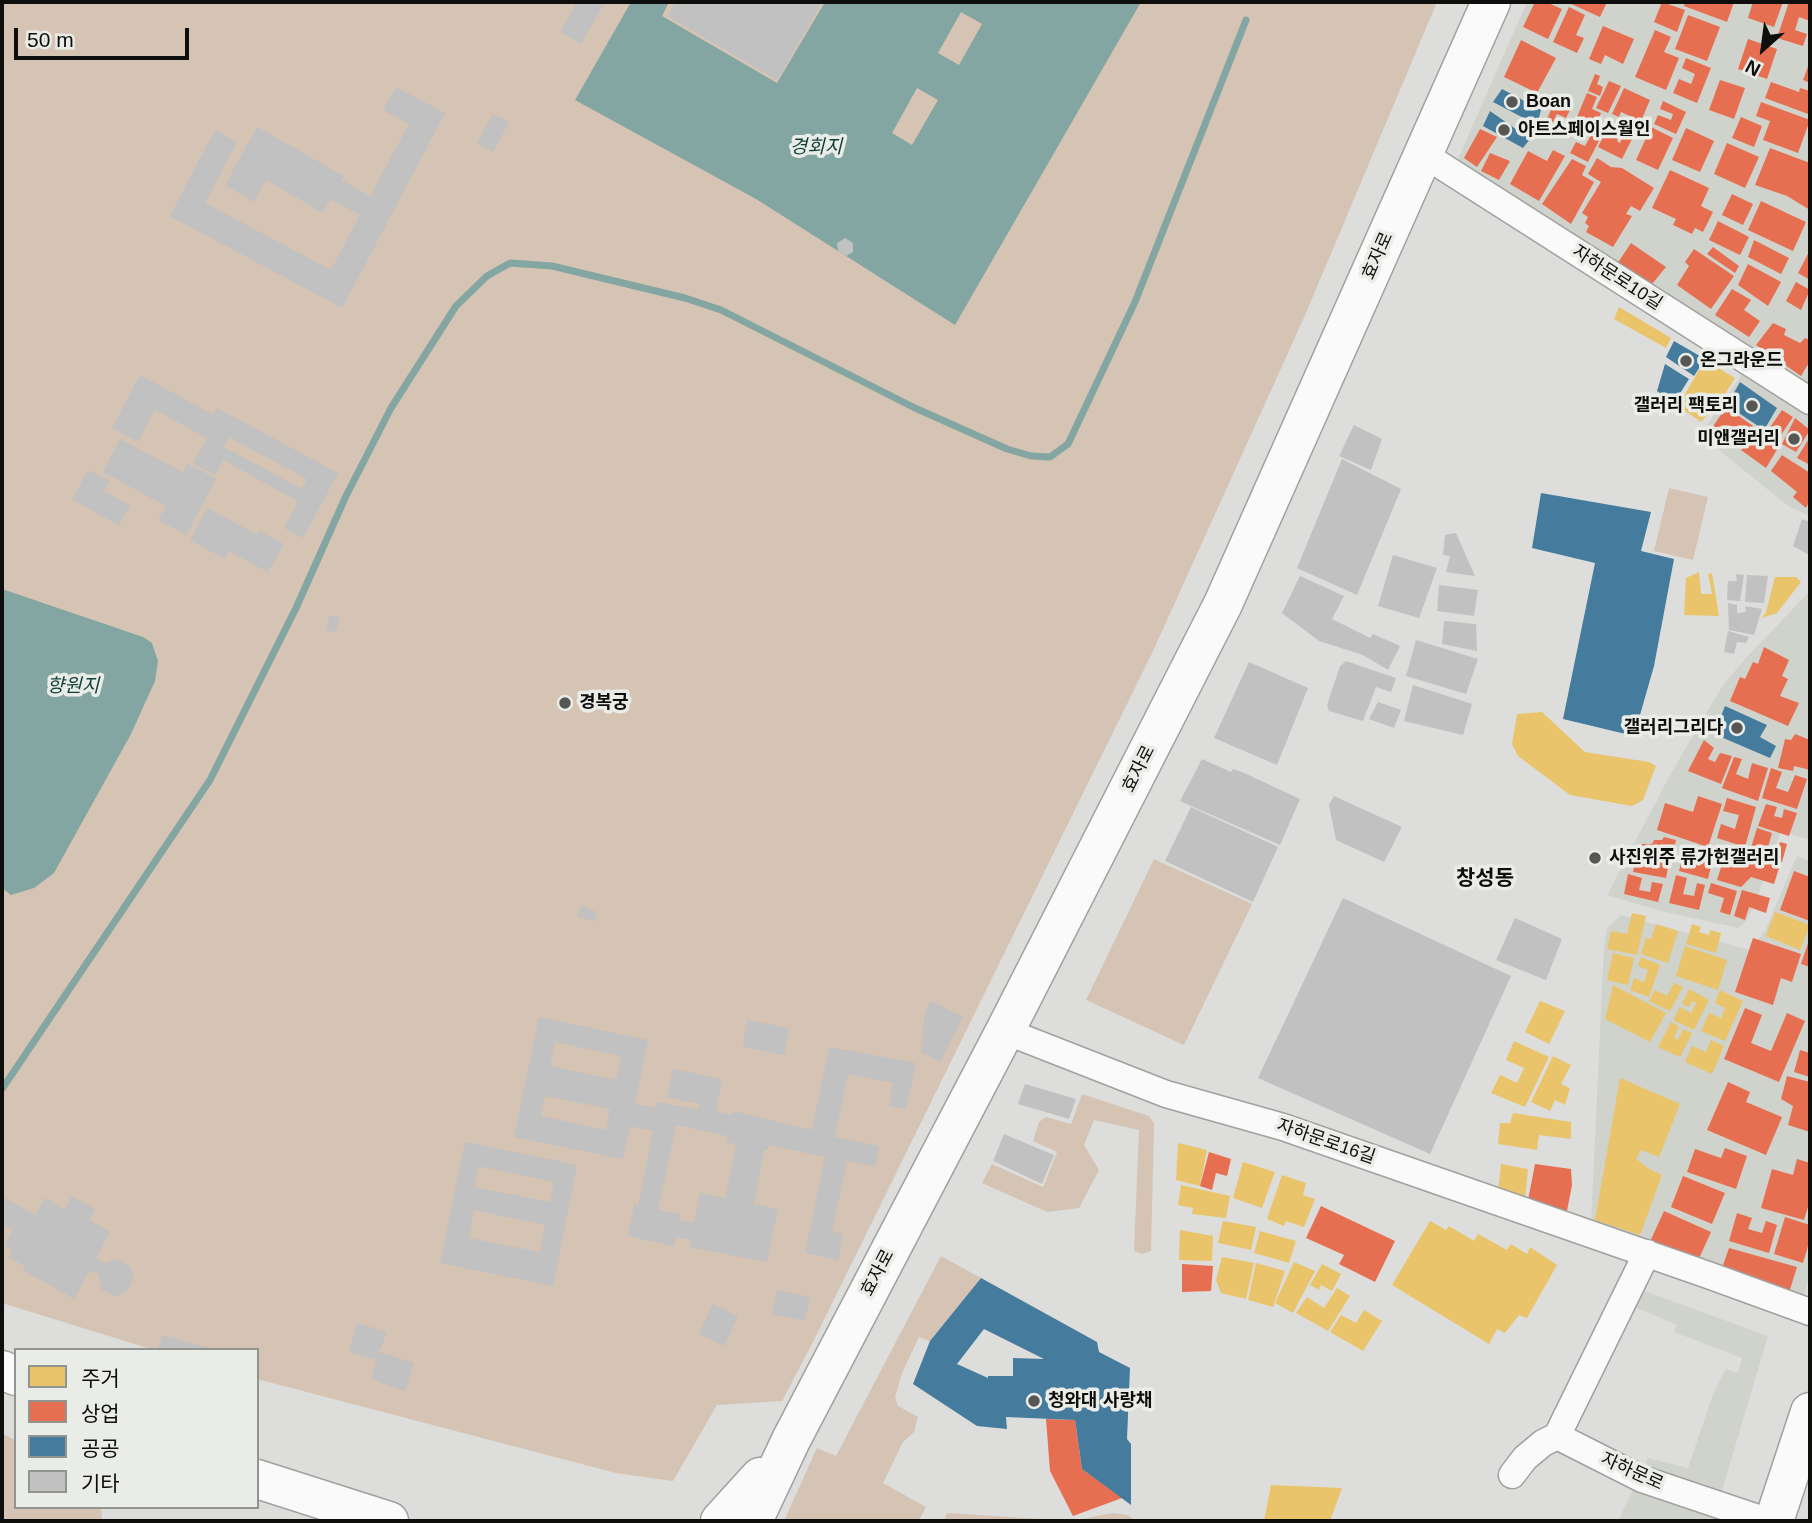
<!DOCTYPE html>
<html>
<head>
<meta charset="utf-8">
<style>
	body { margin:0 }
	#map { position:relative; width:1812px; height:1523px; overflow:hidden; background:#dddedb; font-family:Arial,"Noto Sans KR",sans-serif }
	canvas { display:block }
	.frame { position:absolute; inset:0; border:4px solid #0e0f0d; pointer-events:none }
	.legend { position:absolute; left:14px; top:1348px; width:245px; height:161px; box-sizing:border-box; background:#eaece7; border:2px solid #929490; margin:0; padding:9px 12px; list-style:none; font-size:21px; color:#0e0f0d }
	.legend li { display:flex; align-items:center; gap:14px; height:35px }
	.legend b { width:35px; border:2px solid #929490 }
	.north { position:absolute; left:1728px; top:14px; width:70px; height:70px; -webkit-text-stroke:5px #eaece7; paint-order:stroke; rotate:208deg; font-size:19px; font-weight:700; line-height:28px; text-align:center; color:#0e0f0d }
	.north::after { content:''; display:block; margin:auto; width:24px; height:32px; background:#0e0f0d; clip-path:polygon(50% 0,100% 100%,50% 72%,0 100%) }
	.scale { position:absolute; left:14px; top:28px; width:175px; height:32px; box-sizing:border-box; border:4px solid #0e0f0d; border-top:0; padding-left:9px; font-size:21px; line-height:24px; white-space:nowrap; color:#0e0f0d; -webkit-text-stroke:5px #eaece7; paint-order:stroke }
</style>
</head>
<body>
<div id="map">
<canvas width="1812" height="1523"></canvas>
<div class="frame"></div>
<ul class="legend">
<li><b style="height:19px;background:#e9c46a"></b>주거</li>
<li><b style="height:19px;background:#e76f51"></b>상업</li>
<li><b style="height:19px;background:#457b9d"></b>공공</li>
<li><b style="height:19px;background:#c0c1c0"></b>기타</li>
</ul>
<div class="north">N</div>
<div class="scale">50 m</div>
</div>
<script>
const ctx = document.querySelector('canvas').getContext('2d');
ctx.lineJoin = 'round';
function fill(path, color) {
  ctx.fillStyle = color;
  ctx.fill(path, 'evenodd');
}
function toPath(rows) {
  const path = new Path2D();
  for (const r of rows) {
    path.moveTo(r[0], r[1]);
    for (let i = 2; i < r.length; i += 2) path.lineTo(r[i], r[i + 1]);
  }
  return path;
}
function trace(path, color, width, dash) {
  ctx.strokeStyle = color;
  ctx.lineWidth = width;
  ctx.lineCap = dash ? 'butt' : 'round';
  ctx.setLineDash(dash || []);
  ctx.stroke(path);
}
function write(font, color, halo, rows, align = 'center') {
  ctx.font = font + ' Arial,"Noto Sans KR",sans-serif';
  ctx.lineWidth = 7;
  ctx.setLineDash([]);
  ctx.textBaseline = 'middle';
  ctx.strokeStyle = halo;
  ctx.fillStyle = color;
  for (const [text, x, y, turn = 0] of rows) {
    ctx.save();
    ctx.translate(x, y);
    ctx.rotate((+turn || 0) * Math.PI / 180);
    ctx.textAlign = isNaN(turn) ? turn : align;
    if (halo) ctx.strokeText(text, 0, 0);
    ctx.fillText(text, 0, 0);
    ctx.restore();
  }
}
const built = toPath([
	[1527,2,1810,2,1810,394,1454,168],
	[1743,373,1810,417,1810,516,1788,506,1709,442,1705,428],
	[1810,591,1810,840,1781,831,1757,898,1746,922,1738,928,1661,911,1607,895,1670,775,1721,688,1743,661],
	[1797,856,1810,861,1810,1273,1802,1303,1591,1224,1604,946,1607,928,1621,915,1750,950,1765,931],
	[1642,1290,1768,1336,1713,1521,1618,1521,1648,1458,1688,1468,1713,1394,1726,1369,1738,1373,1742,1358,1674,1332,1677,1325,1637,1308]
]);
const green = toPath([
	[2,2,1437,2,1306,313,1154,649,813,1342,782,1401,717,1405,673,1481,616,1473,257,1379,257,1350,154,1350,2,1303],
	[1669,488,1708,497,1693,560,1654,551],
	[1154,859,1252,904,1184,1045,1086,1000],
	[1082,1094,1149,1116,1154,1123,1151,1251,1142,1254,1134,1251,1139,1130,1094,1120,1084,1145,1099,1170,1079,1208,1047,1212,982,1183,992,1164,1043,1187,1057,1152,1033,1141,1039,1122,1046,1117,1071,1124],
	[941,1256,981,1278,930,1341,919,1337,902,1373,895,1397,898,1406,918,1417,914,1432,903,1442,883,1483,926,1507,919,1521,784,1521,817,1448,836,1456],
	[2,1433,16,1441,16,1507,101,1507,102,1521,2,1521],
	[947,1513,1073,1521,1112,1513,1128,1515,1135,1521,944,1521]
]);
const water = toPath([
	[631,2,669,2,662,16,777,83,825,2,1141,2,955,325,756,199,575,100],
	[961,12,982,24,959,65,938,53],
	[917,88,938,100,912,145,892,133],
	[2,589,143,637,152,643,158,661,155,681,131,734,54,873,34,888,11,895,2,888]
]);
const homes = toPath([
	[1619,307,1671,338,1666,348,1614,319],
	[1705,360,1735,378,1724,396,1701,422,1678,406],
	[1699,572,1701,594,1712,594,1708,574,1712,573,1719,616,1684,615,1686,578],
	[1775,577,1796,577,1801,582,1777,613,1762,618,1766,612],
	[1542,712,1585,752,1649,762,1656,766,1643,800,1632,806,1570,795,1518,756,1512,744,1517,714],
	[1775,912,1810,925,1800,950,1766,936],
	[1632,913,1646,916,1637,955,1607,949,1611,931,1627,934],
	[1656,924,1678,931,1668,963,1641,954,1646,938,1651,939],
	[1692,924,1701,927,1699,932,1709,935,1710,930,1721,933,1716,953,1686,944],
	[1685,946,1727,960,1718,990,1676,976],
	[1613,953,1634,958,1628,985,1607,980],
	[1641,957,1660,965,1649,997,1630,990,1634,978,1644,982,1648,970,1638,966],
	[1674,983,1683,987,1670,1011,1649,1001,1655,990,1667,996],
	[1613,985,1666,1013,1650,1042,1605,1019],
	[1689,989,1709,1000,1694,1030,1673,1020,1680,1007,1691,1013,1696,1003,1692,1001,1689,1007,1682,1004],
	[1720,990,1743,1001,1725,1041,1701,1031,1709,1013,1721,1018,1725,1008,1715,1003],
	[1540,1001,1565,1011,1549,1044,1525,1032],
	[1671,1022,1679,1026,1674,1038,1678,1040,1683,1029,1692,1033,1680,1057,1658,1047],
	[1711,1040,1724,1046,1712,1074,1685,1062,1692,1046,1706,1052],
	[1514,1041,1549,1057,1525,1107,1491,1093,1500,1075,1517,1083,1524,1068,1506,1060],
	[1553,1056,1571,1065,1561,1084,1570,1088,1565,1105,1555,1100,1550,1111,1531,1102],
	[1620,1078,1680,1104,1659,1157,1641,1150,1636,1159,1651,1170,1662,1175,1640,1235,1595,1220],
	[1513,1113,1571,1122,1571,1139,1539,1135,1537,1150,1498,1144,1500,1123,1510,1123],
	[1178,1143,1207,1150,1200,1186,1176,1180],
	[1243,1162,1275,1172,1262,1208,1233,1198],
	[1501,1164,1528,1169,1525,1200,1498,1192],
	[1282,1175,1306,1183,1303,1195,1315,1199,1304,1227,1286,1221,1284,1226,1267,1219],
	[1181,1185,1230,1196,1226,1218,1192,1214,1193,1208,1178,1205],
	[1223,1221,1256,1227,1251,1250,1218,1243],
	[1430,1221,1446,1230,1449,1226,1474,1241,1478,1234,1507,1250,1511,1244,1527,1254,1530,1247,1557,1265,1527,1318,1519,1315,1505,1333,1497,1329,1489,1344,1392,1285],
	[1180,1230,1213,1236,1212,1261,1179,1260],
	[1260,1231,1296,1241,1289,1263,1254,1253],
	[1222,1257,1254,1263,1246,1299,1221,1293,1216,1280],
	[1294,1262,1315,1271,1293,1313,1275,1303],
	[1256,1263,1285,1271,1273,1307,1248,1300],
	[1322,1264,1341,1274,1332,1291,1321,1285,1319,1290,1310,1285],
	[1337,1288,1350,1296,1328,1331,1296,1313,1307,1297,1324,1308],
	[1364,1310,1382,1321,1363,1351,1330,1332,1341,1315,1356,1323],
	[1271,1485,1342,1488,1330,1521,1264,1521]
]);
const shops = toPath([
	[1535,2,1546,2,1562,9,1548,39,1523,27],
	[1567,2,1607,2,1600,17],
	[1662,2,1685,10,1677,32,1654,22],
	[1685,2,1719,3,1734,2,1727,22,1684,6],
	[1753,2,1783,2,1774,27,1748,18],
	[1789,2,1810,4,1810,21,1799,17,1795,30,1807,34,1803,46,1777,38],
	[1569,7,1585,15,1576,35,1584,38,1577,53,1553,42],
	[1688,15,1720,27,1707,61,1675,49],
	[1603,26,1634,39,1623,64,1605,55,1601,64,1589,59],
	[1655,30,1671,37,1664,52,1679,58,1666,90,1635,77],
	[1748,39,1777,49,1767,79,1738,69],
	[1521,40,1556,58,1537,93,1504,77],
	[1686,58,1711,68,1697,103,1673,93,1679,79,1691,84,1695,74,1682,68],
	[1810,61,1810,83,1803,80],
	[1595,74,1600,76,1597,84,1603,87,1600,96,1588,91],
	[1720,80,1745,88,1734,119,1709,110],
	[1609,81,1621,86,1608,113,1596,108],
	[1771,82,1799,92,1800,88,1810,91,1808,114,1765,98],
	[1624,88,1650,100,1641,121,1621,112,1619,117,1612,114],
	[1587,93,1597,97,1592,109,1601,113,1596,125,1577,117],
	[1663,101,1686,112,1676,134,1654,124,1658,115,1671,120,1673,114,1660,109],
	[1761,102,1810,120,1798,153,1763,140,1770,121,1756,116],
	[1554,103,1570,110,1566,118,1557,114,1553,122,1547,119],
	[1621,116,1639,125,1622,159,1598,147,1607,129,1619,135,1617,141,1620,143,1626,130,1616,125],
	[1741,117,1762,126,1754,147,1732,138],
	[1651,127,1673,138,1658,170,1636,160],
	[1686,128,1714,141,1700,172,1672,160],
	[1480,129,1497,137,1477,167,1464,158],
	[1591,135,1600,139,1588,162,1570,153,1576,142,1585,146],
	[1727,143,1759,157,1745,188,1714,174],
	[1770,148,1810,163,1810,210,1787,196,1755,185],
	[1553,150,1565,156,1539,201,1510,184,1528,151,1547,161],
	[1490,153,1510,161,1499,180,1481,171],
	[1597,158,1611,167,1622,168,1654,188,1640,211,1631,206,1626,214,1632,216,1613,247,1586,232,1589,226,1585,223,1588,217,1582,213,1601,182,1588,174],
	[1572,159,1586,166,1582,175,1594,182,1571,224,1542,204],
	[1670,170,1709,188,1701,206,1713,212,1703,232,1695,228,1692,234,1673,225,1676,219,1652,208],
	[1732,194,1753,204,1743,225,1722,215],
	[1761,201,1806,222,1793,251,1748,230],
	[1718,221,1749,237,1740,255,1709,240],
	[1754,240,1789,258,1781,274,1748,257],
	[1631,243,1666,267,1647,290,1615,267],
	[1713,247,1739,266,1735,273,1707,254],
	[1694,249,1734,276,1711,309,1677,285,1689,266,1685,262],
	[1810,250,1810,280,1798,273],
	[1748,264,1781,282,1768,306,1738,285],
	[1796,282,1810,290,1801,310,1786,301],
	[1732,289,1751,300,1744,310,1760,321,1749,337,1715,315],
	[1773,323,1786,329,1784,335,1800,343,1805,338,1810,340,1810,361,1801,376,1756,345],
	[1726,407,1753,426,1738,448,1712,428],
	[1782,410,1793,417,1777,441,1766,433],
	[1795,418,1810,430,1796,452,1782,444],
	[1753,433,1778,448,1766,468,1741,450],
	[1810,437,1810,465,1797,458],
	[1782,455,1810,473,1810,500,1806,508,1793,497,1797,492,1771,471],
	[1764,647,1789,660,1782,676,1788,679,1780,696,1799,703,1788,726,1730,701,1740,677,1745,679,1753,662,1758,664],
	[1795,734,1810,740,1810,770,1794,766,1793,771,1778,768,1785,739,1791,740],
	[1704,740,1714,748,1708,759,1715,762,1720,753,1732,756,1721,784,1688,771],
	[1734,757,1742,759,1736,774,1748,779,1752,763,1768,768,1758,801,1722,788],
	[1771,768,1782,772,1776,788,1788,792,1795,775,1807,779,1797,809,1762,798],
	[1698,796,1722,804,1708,847,1657,830,1665,803,1693,812],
	[1727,798,1756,807,1745,847,1717,838,1721,824,1735,829,1739,815,1723,811],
	[1766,804,1777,807,1774,816,1782,818,1784,809,1797,813,1789,836,1758,826],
	[1757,828,1772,833,1768,847,1778,850,1780,842,1787,844,1782,862,1750,851],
	[1664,837,1676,840,1672,859,1640,851,1642,844,1652,844,1654,840,1662,840],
	[1727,849,1780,865,1774,884,1751,877,1741,887,1717,880],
	[1684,851,1693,853,1691,861,1702,864,1705,856,1713,858,1708,879,1679,871],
	[1636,855,1646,857,1644,865,1655,867,1656,860,1669,862,1666,878,1633,872],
	[1794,871,1810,877,1810,921,1780,910],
	[1628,874,1642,878,1639,890,1650,892,1652,882,1663,884,1658,902,1624,894],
	[1676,875,1687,878,1683,894,1694,896,1697,883,1705,885,1699,910,1669,903],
	[1711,883,1737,891,1730,915,1720,912,1724,898,1708,893],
	[1742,890,1770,898,1766,913,1749,907,1745,920,1734,916],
	[1810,937,1810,967,1801,964],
	[1753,938,1801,954,1792,982,1781,978,1773,1005,1735,992],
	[1745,1008,1762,1015,1751,1043,1771,1051,1787,1013,1805,1021,1779,1082,1724,1059],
	[1800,1050,1810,1053,1810,1077,1794,1072],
	[1787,1076,1810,1082,1810,1132,1788,1125,1793,1106,1781,1099],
	[1728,1082,1750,1092,1746,1102,1782,1117,1766,1155,1707,1130],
	[1725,1148,1747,1156,1736,1189,1687,1172,1695,1149,1721,1158],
	[1209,1152,1231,1159,1227,1176,1216,1173,1212,1190,1200,1186],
	[1797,1159,1810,1163,1810,1200,1804,1220,1761,1208,1772,1169,1793,1175],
	[1535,1164,1571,1169,1572,1185,1567,1211,1528,1200],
	[1683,1176,1725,1193,1712,1224,1671,1207],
	[1321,1206,1395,1241,1375,1282,1339,1264,1344,1255,1306,1238],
	[1664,1211,1711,1232,1696,1265,1649,1244],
	[1737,1213,1752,1218,1748,1229,1762,1233,1766,1221,1777,1225,1769,1253,1729,1241],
	[1785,1217,1810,1225,1810,1239,1803,1263,1774,1254],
	[1729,1248,1797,1267,1788,1296,1720,1274],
	[1182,1264,1213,1266,1211,1291,1182,1292],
	[1046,1419,1075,1420,1082,1469,1122,1498,1073,1516,1050,1471]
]);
const public = toPath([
	[1502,89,1541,110,1537,125,1493,102],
	[1490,111,1530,139,1523,148,1483,126],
	[1674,341,1705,359,1694,376,1666,357],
	[1665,364,1689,379,1674,403,1657,391],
	[1740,382,1777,408,1764,430,1727,405],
	[1541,493,1651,512,1641,551,1674,559,1654,666,1634,736,1563,719,1595,563,1532,548],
	[1725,706,1767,725,1760,737,1776,746,1770,758,1714,734],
	[981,1278,1097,1342,1099,1352,1130,1368,1127,1439,1131,1444,1131,1505,1082,1469,1075,1420,1006,1417,1007,1429,977,1426,913,1384,930,1341],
	[984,1329,1044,1359,1013,1358,1013,1376,988,1376,988,1378,957,1364]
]);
const stream = toPath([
	[2,1089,210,780,296,608,346,496,391,408,456,306,487,276,510,263,552,266,685,298,721,310,915,408,1007,449,1031,456,1050,457,1068,444,1135,302,1246,20]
]);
const building = toPath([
	[577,2,605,2,581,44,560,32],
	[676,2,822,2,777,80,667,16],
	[396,87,445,113,342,308,170,216,215,130,237,142,205,203,331,270,360,215,330,199,323,213,266,180,254,202,225,185,257,127,344,176,341,180,370,196,409,124,383,110],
	[493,114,509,122,493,152,477,143],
	[845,238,853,243,853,252,846,256,838,251,837,243],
	[140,375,214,415,217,408,338,473,303,538,284,528,298,501,223,460,215,475,193,464,207,438,155,410,138,442,112,428],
	[229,437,307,479,302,489,224,447],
	[1354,425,1382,439,1371,470,1339,456],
	[120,439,183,472,187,463,216,479,186,535,158,520,166,506,103,472],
	[1342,459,1401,489,1357,595,1297,568],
	[88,470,110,481,104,491,130,505,119,525,72,500],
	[207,508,258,535,260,531,284,544,268,572,229,551,225,559,190,540],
	[1802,519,1810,522,1809,555,1793,546],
	[1456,533,1475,576,1446,572,1450,556,1443,555,1445,535],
	[1393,555,1437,568,1419,618,1378,606],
	[1736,574,1744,575,1740,601,1727,600,1728,581,1737,581],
	[1747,575,1768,576,1764,603,1745,602],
	[1300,576,1344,596,1332,619,1370,638,1373,634,1400,646,1388,670,1363,655,1319,641,1282,613],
	[1439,585,1478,590,1474,616,1437,611],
	[1728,603,1737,605,1737,613,1746,612,1745,606,1762,609,1754,635,1729,630],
	[330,615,340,618,335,632,326,630],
	[1444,621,1476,624,1477,651,1442,644],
	[1728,631,1749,637,1746,643,1737,642,1734,654,1724,652],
	[1416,640,1478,659,1466,694,1406,676],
	[1346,661,1396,678,1391,692,1376,687,1363,721,1329,711,1327,705,1340,666],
	[1249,662,1308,688,1277,765,1214,738],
	[1413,685,1472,704,1463,735,1404,721],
	[1378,702,1401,710,1394,728,1369,719],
	[1202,759,1231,772,1233,769,1242,772,1300,799,1280,845,1180,801],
	[1334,796,1402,827,1384,862,1336,840,1329,805],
	[1191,807,1278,847,1253,902,1165,861],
	[1343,898,1511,976,1430,1154,1258,1078],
	[581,906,597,912,594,922,577,916],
	[1515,918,1562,939,1546,980,1496,960],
	[931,1001,963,1017,940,1062,921,1052,925,1013],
	[539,1017,648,1040,635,1104,656,1108,657,1102,698,1110,699,1104,667,1097,673,1069,722,1079,716,1111,732,1115,733,1111,812,1130,829,1047,916,1063,906,1109,889,1106,893,1083,848,1074,835,1137,879,1146,875,1166,847,1161,832,1232,843,1234,838,1260,805,1253,825,1157,769,1145,768,1150,764,1150,754,1204,778,1209,767,1262,689,1247,691,1240,676,1237,674,1246,628,1236,634,1205,638,1206,653,1131,630,1126,623,1159,514,1137],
	[555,1042,621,1056,616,1080,550,1066],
	[545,1096,610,1109,606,1130,541,1116],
	[676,1125,728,1136,726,1142,736,1144,725,1198,700,1193,694,1223,679,1220,680,1214,658,1210],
	[747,1020,789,1028,784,1055,743,1047],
	[1025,1084,1076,1099,1069,1119,1018,1104],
	[1004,1134,1054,1155,1042,1184,993,1161],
	[465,1142,577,1165,553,1286,440,1263],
	[478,1166,554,1182,550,1202,474,1187],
	[474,1210,545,1225,540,1252,469,1238],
	[2,1196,35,1215,45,1198,64,1210,72,1196,95,1209,89,1220,110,1232,96,1258,105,1263,116,1259,131,1267,133,1279,128,1290,116,1297,101,1289,99,1275,90,1270,74,1299,23,1270,25,1266,8,1257,12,1250,4,1246,13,1229,2,1223],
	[777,1290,810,1297,805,1321,772,1314],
	[713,1304,738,1316,724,1346,699,1334],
	[357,1323,387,1332,379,1352,414,1363,405,1391,371,1379,377,1360,349,1352],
	[162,1335,213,1349,213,1350,158,1350]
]);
const street = toPath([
	[1423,154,1810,401],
	[1005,1031,1166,1094,1283,1127,1708,1275,1810,1312],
	[1557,1436,1647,1253],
	[1512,1475,1525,1458,1543,1443,1557,1436,1642,1479,1767,1521]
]);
const secondary = toPath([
	[2,1370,16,1376],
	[257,1479,389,1521],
	[720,1521,760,1477],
	[753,1521,791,1440,1005,1031,1223,604,1491,2]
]);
const primary = toPath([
	[1774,1521,1810,1412]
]);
const markers = [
	[1512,102,7,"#565755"],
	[1504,130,7,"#565755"],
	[1686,361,7,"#565755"],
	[1752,406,7,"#565755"],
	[1794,439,7,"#565755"],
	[565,703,7,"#565755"],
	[1737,728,7,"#565755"],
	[1595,858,7,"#565755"],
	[1034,1401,7,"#565755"]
];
const poiNames = [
	["Boan",1526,102],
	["아트스페이스월인",1518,130],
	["온그라운드",1700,361],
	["갤러리 팩토리",1738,406,"right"],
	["미앤갤러리",1780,439,"right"],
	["경복궁",579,703],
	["갤러리그리다",1723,728,"right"],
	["사진위주 류가헌갤러리",1609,858],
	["청와대 사랑채",1048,1401]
];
const streetNames = [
	["효자로",1378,256,-66],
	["자하문로10길",1617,278,33],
	["효자로",1139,769,-63],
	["자하문로16길",1326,1142,19],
	["효자로",878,1273,-62],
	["자하문로",1632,1472,24]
];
const waterNames = [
	["경회지",816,148],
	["향원지",73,687]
];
const quarterNames = [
	["창성동",1485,879]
];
fill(built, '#d0d3cb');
fill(green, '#d5c3b3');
fill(water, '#83a6a2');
fill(homes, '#e9c46a');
fill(shops, '#e76f51');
fill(public, '#457b9d');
trace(stream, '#83a6a2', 7);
fill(building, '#c0c1c0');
trace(street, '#a0a19f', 29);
trace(secondary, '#a0a19f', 41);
trace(primary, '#a0a19f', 41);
trace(street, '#fafafa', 26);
trace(secondary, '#fafafa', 38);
trace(primary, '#fafafa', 38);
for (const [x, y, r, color] of markers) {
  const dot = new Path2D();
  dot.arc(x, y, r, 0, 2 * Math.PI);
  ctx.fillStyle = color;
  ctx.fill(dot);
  trace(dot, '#eaece7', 2.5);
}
write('bold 18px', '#0e0f0d', '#eaece7', poiNames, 'left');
write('18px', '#0e0f0d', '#eaece7', streetNames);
write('italic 19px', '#0e3e3a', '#eaece7', waterNames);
write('bold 21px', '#0e0f0d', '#eaece7', quarterNames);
</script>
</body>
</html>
